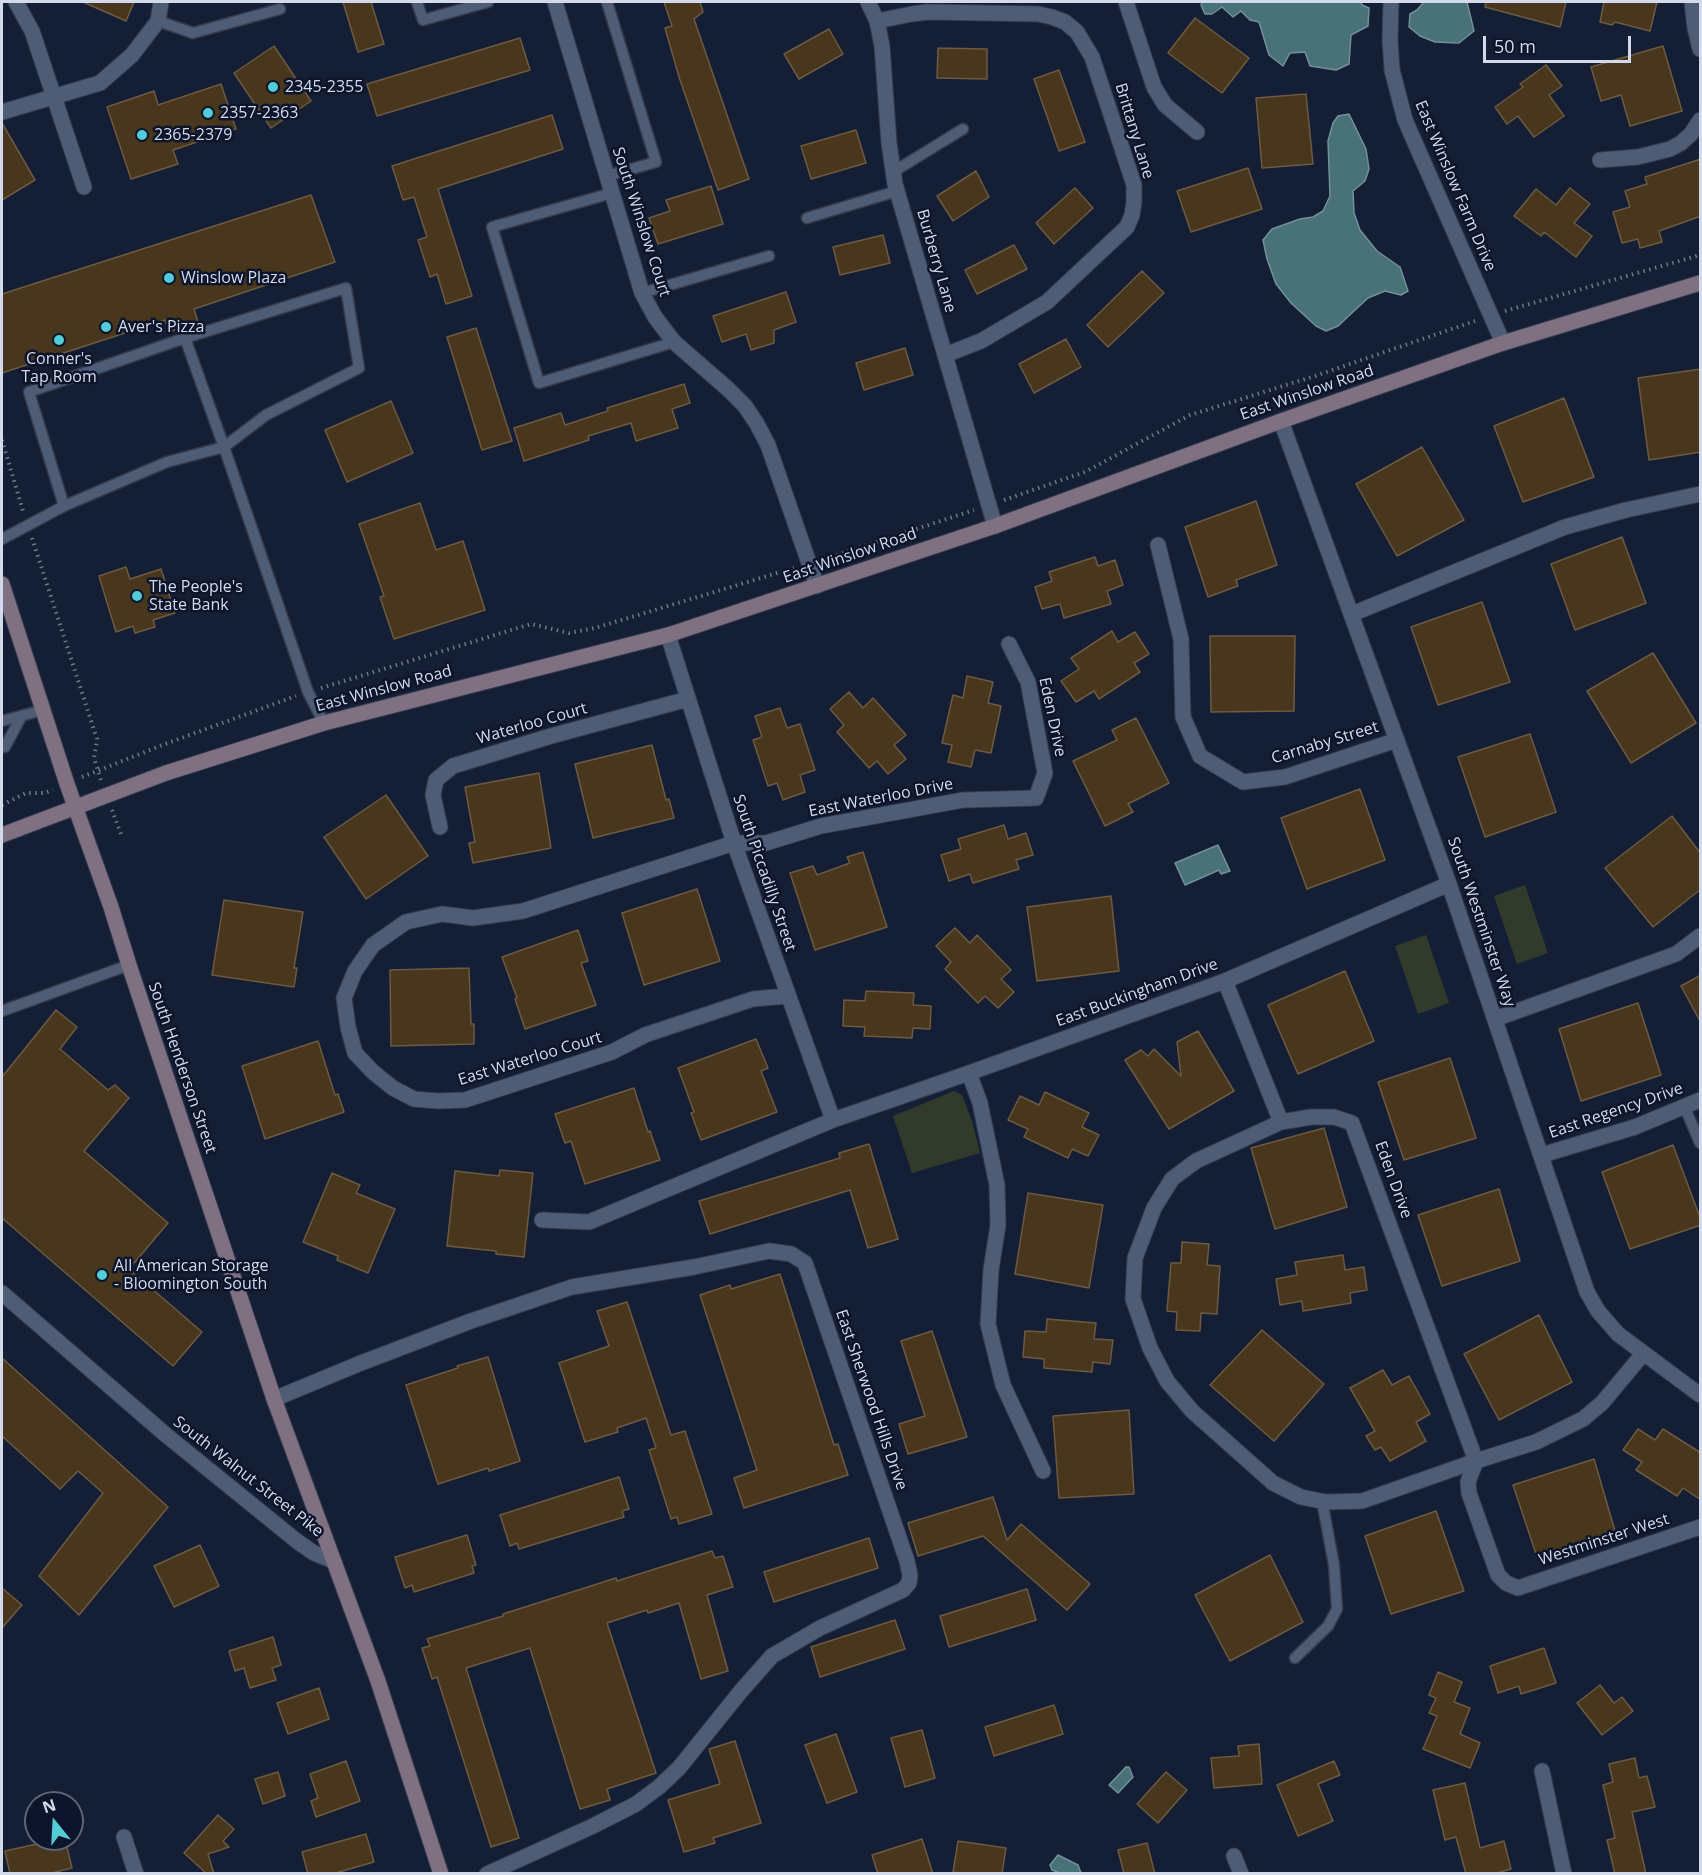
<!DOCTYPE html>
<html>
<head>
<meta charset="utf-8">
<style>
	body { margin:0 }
	#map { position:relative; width:1702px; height:1875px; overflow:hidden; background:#141f35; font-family:"Open Sans",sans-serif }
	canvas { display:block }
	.frame { position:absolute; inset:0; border:3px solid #d3dbeb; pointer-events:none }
	.north { position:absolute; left:24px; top:1791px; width:60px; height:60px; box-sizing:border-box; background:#0c152b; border:2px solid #5c6478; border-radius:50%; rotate:342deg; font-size:16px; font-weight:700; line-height:24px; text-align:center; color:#d3dbeb }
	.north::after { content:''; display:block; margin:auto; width:21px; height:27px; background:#52ccd6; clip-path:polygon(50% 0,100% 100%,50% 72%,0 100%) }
	.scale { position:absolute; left:1483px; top:36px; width:148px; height:27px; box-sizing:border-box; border:3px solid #d3dbeb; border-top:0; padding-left:8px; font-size:18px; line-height:21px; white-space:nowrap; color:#d3dbeb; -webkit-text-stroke:4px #0c152b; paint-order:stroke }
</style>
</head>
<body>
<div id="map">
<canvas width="1702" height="1875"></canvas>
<div class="frame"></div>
<div class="north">N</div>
<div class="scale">50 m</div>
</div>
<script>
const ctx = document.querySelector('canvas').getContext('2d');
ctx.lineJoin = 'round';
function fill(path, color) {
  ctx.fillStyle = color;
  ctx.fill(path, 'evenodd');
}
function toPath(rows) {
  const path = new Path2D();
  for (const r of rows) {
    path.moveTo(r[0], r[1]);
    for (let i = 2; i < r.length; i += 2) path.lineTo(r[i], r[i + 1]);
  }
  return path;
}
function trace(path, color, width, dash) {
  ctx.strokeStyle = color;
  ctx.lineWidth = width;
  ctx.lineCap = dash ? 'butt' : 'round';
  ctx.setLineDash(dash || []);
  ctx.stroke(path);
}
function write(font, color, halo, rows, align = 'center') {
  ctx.font = font + ' "Open Sans",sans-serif';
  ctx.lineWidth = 5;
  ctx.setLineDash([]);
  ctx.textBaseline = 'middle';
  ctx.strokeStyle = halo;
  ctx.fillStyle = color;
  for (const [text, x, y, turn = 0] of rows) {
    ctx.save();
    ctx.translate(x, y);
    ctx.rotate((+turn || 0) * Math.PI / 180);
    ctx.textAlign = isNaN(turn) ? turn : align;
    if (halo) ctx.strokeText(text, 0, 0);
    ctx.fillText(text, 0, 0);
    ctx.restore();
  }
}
const green = toPath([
	[1525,885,1548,953,1517,964,1494,896],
	[1426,935,1449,1003,1418,1014,1395,946],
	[954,1091,962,1095,972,1121,980,1153,912,1173,893,1116]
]);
const water = toPath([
	[1203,2,1361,2,1362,5,1369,8,1368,26,1351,35,1349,64,1336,70,1310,66,1305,52,1290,53,1283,66,1269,55,1259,22,1250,20,1241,11,1233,17,1222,7,1212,14,1205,14,1201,5,1203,2],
	[1424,2,1467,2,1474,31,1459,43,1435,42,1420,36,1409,27,1410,14,1417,10,1424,2],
	[1349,114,1366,149,1369,169,1365,181,1353,191,1354,213,1360,230,1377,251,1400,267,1408,291,1401,295,1385,291,1368,298,1338,326,1326,331,1316,326,1291,303,1276,284,1267,259,1263,240,1272,229,1300,219,1313,217,1323,211,1330,196,1328,141,1333,123,1338,116,1349,114],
	[1218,845,1230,871,1221,874,1219,870,1185,885,1175,863,1218,845],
	[1126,1767,1129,1767,1133,1777,1118,1793,1109,1785,1126,1767],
	[1058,1855,1078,1865,1081,1873,1060,1873,1052,1870,1050,1865,1058,1855]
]);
const building = toPath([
	[83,2,134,2,126,21,83,2],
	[343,2,371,2,384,44,358,52,343,2],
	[664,2,700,2,703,12,694,19,749,179,718,190,679,77,665,28,672,26,664,2],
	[1486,2,1566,2,1560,27,1485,7,1486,2],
	[1604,2,1657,2,1650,31,1615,22,1612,25,1600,22,1604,2],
	[1195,18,1249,58,1222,93,1168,53,1195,18],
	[829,29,843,54,799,79,784,54,829,29],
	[520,38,530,70,377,116,367,84,520,38],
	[274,46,311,101,271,128,234,73,274,46],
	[1663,46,1682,111,1630,126,1621,95,1601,101,1591,67,1663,46],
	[938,48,987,49,987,79,937,78,938,48],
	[1546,65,1562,86,1549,95,1564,116,1534,137,1518,116,1507,124,1495,107,1523,87,1520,84,1546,65],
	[1059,70,1085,142,1059,151,1034,79,1059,70],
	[221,84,236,129,173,150,178,164,131,179,107,107,154,91,158,105,221,84],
	[1306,94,1313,164,1262,168,1256,98,1306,94],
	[552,115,563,149,438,189,472,296,446,304,437,274,430,277,418,240,427,237,414,197,403,200,392,166,552,115],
	[2,123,35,180,2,200,2,123],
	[856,130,866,163,811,179,801,146,856,130],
	[1701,159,1701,216,1659,231,1662,242,1640,248,1638,239,1622,243,1613,212,1630,207,1625,191,1647,184,1645,177,1701,159],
	[1248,168,1262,209,1191,232,1177,191,1248,168],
	[976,171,989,197,953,221,937,196,976,171],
	[711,186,723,224,658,244,649,218,670,211,666,200,711,186],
	[1075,188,1093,208,1054,244,1036,223,1075,188],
	[1570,188,1590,204,1574,223,1592,236,1576,257,1544,232,1541,236,1514,216,1536,189,1556,205,1570,188],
	[311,195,335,262,194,309,198,322,169,332,165,320,2,373,2,294,311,195],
	[883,235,890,263,840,275,833,247,883,235],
	[1014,245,1027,269,977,294,965,270,1014,245],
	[1142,271,1164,293,1108,347,1087,325,1142,271],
	[786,292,796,322,774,330,774,343,751,350,746,334,722,342,713,316,786,292],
	[476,328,512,441,482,450,447,337,476,328],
	[1066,339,1081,367,1034,393,1019,364,1066,339],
	[905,348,913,375,864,390,856,363,905,348],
	[1701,369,1701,452,1649,460,1638,378,1701,369],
	[684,384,690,403,672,409,678,428,636,441,631,423,588,436,589,440,524,461,514,428,561,413,565,425,608,411,607,408,684,384],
	[1564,398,1594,477,1523,502,1494,426,1564,398],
	[391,401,413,453,347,482,325,430,391,401],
	[1422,447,1464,520,1397,556,1356,484,1422,447],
	[1256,501,1277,565,1236,580,1238,586,1208,597,1185,527,1256,501],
	[420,503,436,550,463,541,485,610,394,639,380,597,384,596,359,524,420,503],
	[1622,537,1646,603,1575,630,1551,564,1622,537],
	[1095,557,1098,566,1115,560,1123,585,1107,591,1111,604,1064,618,1060,604,1042,609,1035,587,1052,581,1049,572,1095,557],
	[126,567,130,579,161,569,175,613,153,620,155,627,135,633,133,626,116,632,99,576,126,567],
	[1482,602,1510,682,1438,705,1411,627,1482,602],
	[1112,631,1118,642,1135,632,1149,654,1134,663,1140,672,1099,699,1094,691,1076,702,1061,681,1079,669,1071,658,1112,631],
	[1210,636,1295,636,1294,711,1211,712,1210,636],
	[1653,653,1696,723,1631,763,1587,691,1653,653],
	[967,676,993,682,988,703,1001,706,991,753,975,750,971,767,948,762,952,745,942,743,953,695,963,698,967,676],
	[849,692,863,708,873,698,906,735,894,745,906,759,888,774,877,761,869,768,837,732,844,725,830,709,849,692],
	[780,708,787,728,800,724,815,770,800,775,805,792,783,800,777,783,768,786,753,740,762,737,755,716,780,708],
	[1136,718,1169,783,1128,804,1133,812,1105,826,1073,761,1117,740,1112,730,1136,718],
	[1530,734,1556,812,1485,837,1458,757,1530,734],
	[652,745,666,800,669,799,674,818,593,838,575,764,652,745],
	[539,773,551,848,473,863,469,843,475,842,465,787,539,773],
	[1360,789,1385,860,1307,889,1281,818,1360,789],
	[386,795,428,856,366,899,324,837,386,795],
	[1672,816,1701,854,1701,889,1653,927,1605,868,1672,816],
	[1004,825,1008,839,1026,833,1033,855,1016,860,1019,869,973,883,970,874,949,881,941,855,961,849,958,839,1004,825],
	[863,852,887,927,815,950,790,873,813,866,817,875,850,863,847,857,863,852],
	[697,889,720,961,644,985,622,913,697,889],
	[1111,896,1119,971,1037,981,1027,907,1111,896],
	[224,900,303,912,294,968,297,968,294,987,212,975,224,900],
	[955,928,970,943,977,935,1011,970,1001,979,1014,992,998,1008,985,996,978,1003,945,969,951,962,936,946,955,928],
	[578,930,588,961,581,963,596,1005,525,1029,515,999,517,998,502,957,578,930],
	[469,968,471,1024,474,1024,474,1044,391,1046,390,970,469,968],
	[1345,971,1374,1041,1298,1074,1268,1005,1345,971],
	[1701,975,1701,1023,1681,986,1701,975],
	[866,991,914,993,913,1005,931,1006,930,1029,913,1028,912,1038,864,1036,865,1027,843,1026,844,1000,865,1001,866,991],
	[1638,1003,1661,1075,1581,1101,1559,1029,1638,1003],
	[56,1010,77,1027,60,1049,108,1090,115,1085,129,1098,84,1151,168,1223,129,1269,202,1332,173,1366,2,1218,2,1077,56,1010],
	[1198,1031,1234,1091,1169,1129,1125,1060,1141,1050,1148,1056,1154,1049,1181,1076,1177,1042,1198,1031],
	[756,1039,768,1068,761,1071,777,1112,701,1140,691,1113,694,1112,678,1068,756,1039],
	[318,1041,335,1095,338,1094,344,1112,265,1139,242,1066,318,1041],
	[1450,1058,1476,1138,1404,1160,1378,1082,1450,1058],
	[634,1088,648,1132,650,1131,660,1160,585,1184,571,1141,565,1143,555,1114,634,1088],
	[1045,1092,1089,1113,1082,1127,1099,1135,1088,1156,1072,1149,1068,1158,1024,1137,1028,1129,1008,1120,1020,1096,1039,1105,1045,1092],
	[1324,1128,1347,1207,1275,1229,1251,1148,1324,1128],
	[869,1144,898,1239,868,1248,850,1190,710,1234,699,1201,840,1158,839,1153,869,1144],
	[1673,1145,1701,1220,1701,1225,1630,1249,1602,1172,1673,1145],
	[500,1170,533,1173,524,1257,496,1254,496,1251,447,1246,455,1171,499,1176,500,1170],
	[332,1173,360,1185,356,1193,395,1209,368,1273,337,1260,338,1256,303,1242,332,1173],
	[1499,1189,1520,1261,1442,1286,1418,1215,1499,1189],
	[1028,1193,1103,1205,1089,1288,1015,1274,1028,1193],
	[1182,1242,1209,1244,1207,1265,1220,1266,1217,1314,1201,1313,1200,1331,1176,1330,1177,1312,1167,1311,1171,1263,1181,1263,1182,1242],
	[1343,1255,1345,1270,1364,1267,1367,1290,1350,1293,1351,1303,1303,1311,1302,1301,1280,1305,1276,1279,1297,1275,1295,1262,1343,1255],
	[780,1274,834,1445,838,1444,848,1475,744,1508,734,1478,757,1470,700,1295,730,1285,731,1289,780,1274],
	[627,1302,671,1435,685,1431,712,1514,679,1524,677,1517,671,1519,649,1450,656,1448,646,1418,617,1428,618,1432,585,1442,559,1363,609,1346,597,1311,627,1302],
	[1539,1315,1572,1382,1499,1420,1464,1354,1539,1315],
	[1047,1319,1096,1323,1094,1339,1113,1340,1110,1364,1093,1362,1092,1372,1044,1368,1044,1359,1023,1357,1025,1331,1046,1332,1047,1319],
	[1262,1330,1324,1384,1274,1441,1210,1385,1262,1330],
	[932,1331,967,1437,908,1454,899,1424,925,1416,901,1341,932,1331],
	[488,1357,520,1461,489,1471,488,1468,438,1484,406,1385,458,1368,457,1366,488,1357],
	[2,1358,168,1507,79,1615,39,1576,103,1493,78,1471,60,1489,2,1436,2,1358],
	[1383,1370,1392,1385,1409,1376,1430,1414,1416,1422,1426,1441,1390,1461,1381,1447,1375,1450,1366,1436,1375,1431,1350,1388,1383,1370],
	[1129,1410,1134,1494,1059,1498,1053,1416,1129,1410],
	[1638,1429,1655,1440,1663,1429,1701,1453,1701,1500,1683,1488,1677,1496,1636,1470,1642,1462,1623,1450,1638,1429],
	[1594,1459,1615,1531,1537,1557,1513,1485,1594,1459],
	[619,1477,629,1509,622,1511,624,1517,519,1549,517,1543,510,1546,500,1515,619,1477],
	[993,1497,1007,1540,1021,1524,1090,1584,1067,1610,983,1536,918,1556,908,1523,993,1497],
	[1436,1511,1464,1591,1391,1614,1365,1536,1436,1511],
	[467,1535,476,1565,472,1566,474,1573,414,1592,412,1585,405,1588,395,1557,467,1535],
	[869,1538,878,1568,774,1602,764,1572,869,1538],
	[200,1545,219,1586,174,1607,154,1566,200,1545],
	[712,1551,715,1558,723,1556,733,1587,707,1595,728,1671,701,1679,679,1603,648,1613,647,1610,607,1623,656,1773,607,1789,610,1800,580,1809,530,1648,466,1668,519,1838,491,1847,437,1677,432,1679,422,1648,430,1646,427,1639,503,1616,503,1614,616,1578,617,1581,712,1551],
	[1270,1555,1303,1622,1230,1661,1195,1595,1270,1555],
	[2,1588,22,1605,2,1628,2,1588],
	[1027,1589,1036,1620,949,1647,940,1616,1027,1589],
	[895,1620,905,1649,820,1677,811,1647,895,1620],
	[273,1637,281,1665,272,1668,276,1680,250,1688,244,1668,235,1671,229,1651,273,1637],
	[1544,1648,1556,1683,1521,1694,1519,1686,1498,1693,1490,1666,1544,1648],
	[1438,1672,1462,1682,1454,1702,1470,1708,1460,1734,1480,1743,1470,1768,1423,1749,1437,1716,1429,1713,1436,1698,1429,1695,1438,1672],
	[1600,1685,1614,1703,1622,1697,1633,1711,1602,1735,1577,1703,1600,1685],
	[319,1688,329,1719,288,1734,277,1703,319,1688],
	[1054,1705,1063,1734,994,1756,985,1727,1054,1705],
	[922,1730,935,1778,905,1787,891,1738,922,1730],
	[836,1734,857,1792,827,1803,805,1745,836,1734],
	[735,1741,761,1823,713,1838,715,1843,684,1852,668,1800,720,1784,709,1749,735,1741],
	[1259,1744,1262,1784,1214,1788,1211,1758,1239,1756,1238,1746,1259,1744],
	[1635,1758,1639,1778,1647,1776,1655,1807,1632,1812,1646,1874,1615,1874,1607,1840,1615,1838,1603,1785,1613,1782,1609,1764,1635,1758],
	[346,1761,360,1801,316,1817,311,1801,318,1798,310,1774,346,1761],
	[1334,1761,1340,1775,1318,1784,1333,1821,1298,1836,1277,1785,1334,1761],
	[278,1772,285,1796,263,1804,255,1779,278,1772],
	[1166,1772,1187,1790,1158,1823,1137,1804,1166,1772],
	[1465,1783,1480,1848,1504,1841,1511,1869,1493,1874,1466,1874,1456,1837,1445,1840,1433,1790,1465,1783],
	[218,1815,234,1829,223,1841,229,1847,208,1854,214,1874,207,1874,184,1853,218,1815],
	[366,1834,374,1862,332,1874,308,1874,302,1852,366,1834],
	[60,1839,65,1839,72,1868,47,1874,10,1874,5,1851,60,1839],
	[922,1839,933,1874,878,1874,872,1855,922,1839],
	[958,1841,1006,1848,1002,1874,966,1874,953,1872,958,1841],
	[1147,1843,1155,1874,1124,1874,1118,1850,1147,1843]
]);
const path = toPath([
	[1505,311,1700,255],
	[2,440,23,511],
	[1004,500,1085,472,1190,415,1315,376,1475,321],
	[32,538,97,739,94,758,101,780],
	[825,559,974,510],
	[321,688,531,624,569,633,595,628,794,568],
	[82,777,165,744,296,696],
	[2,805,26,793,44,793,53,790],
	[112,810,121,834]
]);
const lane = toPath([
	[417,2,423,20,488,2],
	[158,21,193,33,280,9],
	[893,172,963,129],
	[607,176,656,162,607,2],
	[612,193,492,227,539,383,674,342],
	[807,218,897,191],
	[642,293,769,256],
	[185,338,224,447,308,692,324,723],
	[2,539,64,506,167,462,224,447,266,415,359,368,346,288,185,338,29,392,64,506],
	[2,721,43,710],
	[5,747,21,717],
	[2,1011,129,965],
	[1685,1108,1700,1143],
	[1295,1658,1328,1626,1337,1609,1334,1565,1322,1501]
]);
const street = toPath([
	[16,2,32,31,84,187],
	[555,2,642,293,655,317,674,342,728,389,745,406,757,424,768,445,817,586],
	[868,2,877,21,882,46,889,143,895,184,995,526],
	[1126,2,1154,87,1165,105,1197,132],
	[1391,2,1390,40,1392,70,1405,120,1503,343],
	[1692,2,1695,28,1700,49],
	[877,21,912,14,928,12,1038,14,1052,17,1065,22,1077,32,1092,57,1134,185,1134,202,1132,215,1127,227,1047,302,981,341,945,355],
	[2,112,100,83,132,55,158,21,161,2],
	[1600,160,1638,157,1670,149,1681,143,1691,134,1700,120],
	[1281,421,1449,884,1587,1292,1598,1311,1618,1334,1700,1395],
	[1158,545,1181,639,1183,717,1200,756,1243,782,1285,777,1397,740],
	[1352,614,1565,527,1626,510,1700,494],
	[668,635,734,843,833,1120],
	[440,827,433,795,436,780,453,766,551,736,688,699],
	[1225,981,1281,1122],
	[787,996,753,999,645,1035,612,1052,465,1100,438,1101,414,1099,393,1088,373,1072,355,1053,348,1027,344,998,355,971,373,945,406,922,442,914,473,918,523,911,734,843,766,843,821,826,963,800,1036,798,1045,773,1028,682,1009,644],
	[1495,1019,1676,954,1700,936],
	[969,1073,980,1103,997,1185,998,1225,991,1270,988,1324,1003,1385,1043,1471],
	[1542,1155,1635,1127,1700,1100],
	[542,1220,589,1222,833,1120,969,1073,1225,981,1449,884],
	[2,1293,166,1435,298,1542,314,1553,334,1561],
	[274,1399,361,1363,471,1321,572,1287,694,1267,769,1251,791,1254,805,1263,907,1561,910,1575,909,1583,903,1590,820,1628,772,1656,741,1691,679,1768,659,1787,636,1804,593,1826,487,1874],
	[1476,1461,1352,1123,1334,1117,1311,1117,1281,1122,1196,1161,1172,1179,1154,1208,1135,1258,1133,1299,1150,1348,1167,1381,1192,1411,1273,1483,1301,1497,1326,1502,1362,1501,1476,1461,1536,1442,1583,1419,1602,1403,1643,1354],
	[1476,1461,1468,1482,1469,1493,1498,1575,1506,1583,1518,1588,1700,1527],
	[1542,1771,1564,1874],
	[124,1837,136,1874],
	[1234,1856,1241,1874]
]);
const secondary = toPath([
	[2,584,67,784,111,907,129,965,274,1399,378,1681,441,1874],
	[2,835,166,773,324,723,668,635,995,526,1281,421,1503,343,1700,283]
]);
const markers = [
	[273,87,6,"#52ccd6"],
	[208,113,6,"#52ccd6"],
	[142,135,6,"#52ccd6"],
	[169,278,6,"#52ccd6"],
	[106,327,6,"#52ccd6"],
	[59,340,6,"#52ccd6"],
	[137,596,6,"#52ccd6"],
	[102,1275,6,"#52ccd6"]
];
const poiNames = [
	["2345-2355",285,87],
	["2357-2363",220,113],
	["2365-2379",154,135],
	["Winslow Plaza",181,278],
	["Aver's Pizza",118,327],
	["Conner's",59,359,"center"],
	["Tap Room",59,377,"center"],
	["The People's",149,587],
	["State Bank",149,605],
	["All American Storage",114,1266],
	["- Bloomington South",114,1284]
];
const streetNames = [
	["Brittany Lane",1134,131,73],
	["East Winslow Farm Drive",1455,186,67],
	["South Winslow Court",641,222,72],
	["Burberry Lane",936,261,74],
	["East Winslow Road",1307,393,-19],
	["East Winslow Road",850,556,-19],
	["East Winslow Road",384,689,-15],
	["Eden Drive",1052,717,78],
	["Waterloo Court",532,724,-16],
	["Carnaby Street",1325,743,-17],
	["East Waterloo Drive",881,798,-11],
	["South Piccadilly Street",764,873,71],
	["South Westminster Way",1481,922,71],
	["East Buckingham Drive",1137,993,-20],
	["East Waterloo Court",530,1059,-17],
	["South Henderson Street",182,1068,71],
	["East Regency Drive",1616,1111,-19],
	["Eden Drive",1393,1180,70],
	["East Sherwood Hills Drive",871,1400,71],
	["South Walnut Street Pike",248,1477,38],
	["Westminster West",1604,1540,-18]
];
fill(green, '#313b2c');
fill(water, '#487178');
trace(water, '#72919a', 1.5);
fill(building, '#48361d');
trace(building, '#6e5a41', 1.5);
trace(lane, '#343b4e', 13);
trace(street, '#343b4e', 17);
trace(secondary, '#343b4e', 17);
trace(path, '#6e788b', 4, [1.5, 4.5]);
trace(lane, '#4f5c76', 10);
trace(street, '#4f5c76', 15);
trace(secondary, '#807182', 15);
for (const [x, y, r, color] of markers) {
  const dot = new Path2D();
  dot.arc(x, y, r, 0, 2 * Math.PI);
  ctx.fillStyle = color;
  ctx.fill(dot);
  trace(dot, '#0c152b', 2);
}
write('16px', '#d3dbeb', '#0c152b', poiNames, 'left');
write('16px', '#d3dbeb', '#0c152b', streetNames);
</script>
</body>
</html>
